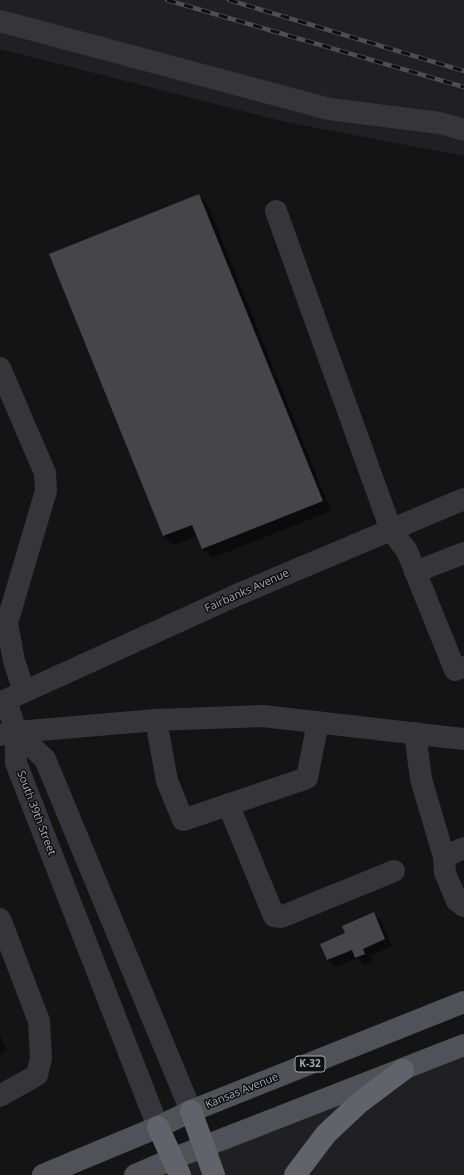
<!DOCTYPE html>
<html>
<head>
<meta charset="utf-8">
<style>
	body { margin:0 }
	canvas { display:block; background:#141415 }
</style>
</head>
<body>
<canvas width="464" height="1175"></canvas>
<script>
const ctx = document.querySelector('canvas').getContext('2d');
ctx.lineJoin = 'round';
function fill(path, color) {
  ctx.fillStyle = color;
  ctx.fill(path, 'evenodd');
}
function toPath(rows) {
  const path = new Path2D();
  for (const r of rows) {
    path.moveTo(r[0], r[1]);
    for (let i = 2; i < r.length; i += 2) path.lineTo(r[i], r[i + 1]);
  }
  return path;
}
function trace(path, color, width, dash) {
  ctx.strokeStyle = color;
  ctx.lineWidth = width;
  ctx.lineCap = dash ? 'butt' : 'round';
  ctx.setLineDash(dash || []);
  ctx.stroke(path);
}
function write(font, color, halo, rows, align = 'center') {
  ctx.font = font + ' "Open Sans",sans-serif';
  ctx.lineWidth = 3;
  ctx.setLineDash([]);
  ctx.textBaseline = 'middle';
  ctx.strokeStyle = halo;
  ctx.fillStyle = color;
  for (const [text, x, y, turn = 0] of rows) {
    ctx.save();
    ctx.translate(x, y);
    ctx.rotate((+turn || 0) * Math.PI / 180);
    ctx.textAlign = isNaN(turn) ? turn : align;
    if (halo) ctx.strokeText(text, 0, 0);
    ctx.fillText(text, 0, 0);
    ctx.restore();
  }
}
const built = toPath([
	[0,0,464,0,464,156,286,122,0,49],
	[464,1045,464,1175,144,1175]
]);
const shadow = toPath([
	[199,195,208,205,331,511,212,558,203,549,198,536,173,545,163,536],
	[373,913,381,921,392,946,370,956,372,962,364,965,357,958,336,967,328,960,322,944,346,933],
	[0,1035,7,1051,0,1054]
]);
const building = toPath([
	[199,194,323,501,202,549,192,525,163,536,49,254],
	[374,912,385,939,363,949,365,954,355,958,352,950,327,960,320,944,345,933,342,926]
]);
const minor = toPath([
	[0,21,329,109,440,123,464,130],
	[276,211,391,530,407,551,455,670,464,667],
	[0,368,45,473,46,491,7,623,14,661,24,691],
	[415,572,464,553],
	[156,720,167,781,183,820,307,778,318,722],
	[16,732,45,759,191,1111],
	[415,733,421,779,444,857,445,873,457,901,464,906],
	[0,735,16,732,156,720,263,716,464,739],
	[228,804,274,916,281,917,394,871],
	[444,857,464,848],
	[0,919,39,1021,41,1058,37,1075,0,1096],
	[158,1127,16,763,16,732,6,700,239,594,464,499]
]);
const major = toPath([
	[43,1175,158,1127,191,1111,464,1002],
	[135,1175,172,1159,464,1045]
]);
const highway = toPath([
	[191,1111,214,1175],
	[158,1127,180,1175],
	[295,1175,326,1134,359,1103,403,1070]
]);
const rail = toPath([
	[167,0,464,87],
	[229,0,464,71]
]);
const shields = [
	[310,1064,30]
];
const shieldNames = [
	["K-32",310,1064]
];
const streetNames = [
	["Fairbanks Avenue",247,591,-24],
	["South 39th Street",36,813,69],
	["Kansas Avenue",242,1091,-22]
];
fill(built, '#202022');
fill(shadow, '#0007');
fill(building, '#46464a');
trace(minor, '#35353a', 22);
trace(major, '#515258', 22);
trace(highway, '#62636a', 22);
trace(rail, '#4e4f55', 4.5);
trace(rail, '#0f0f10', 3, [9]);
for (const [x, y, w] of shields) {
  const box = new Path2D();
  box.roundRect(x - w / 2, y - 8, w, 16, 3);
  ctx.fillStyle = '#0f0f10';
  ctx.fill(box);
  trace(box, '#a7a9b4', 1);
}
write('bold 10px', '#a7a9b4', null, shieldNames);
write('11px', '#a7a9b4', '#0f0f10', streetNames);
</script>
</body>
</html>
